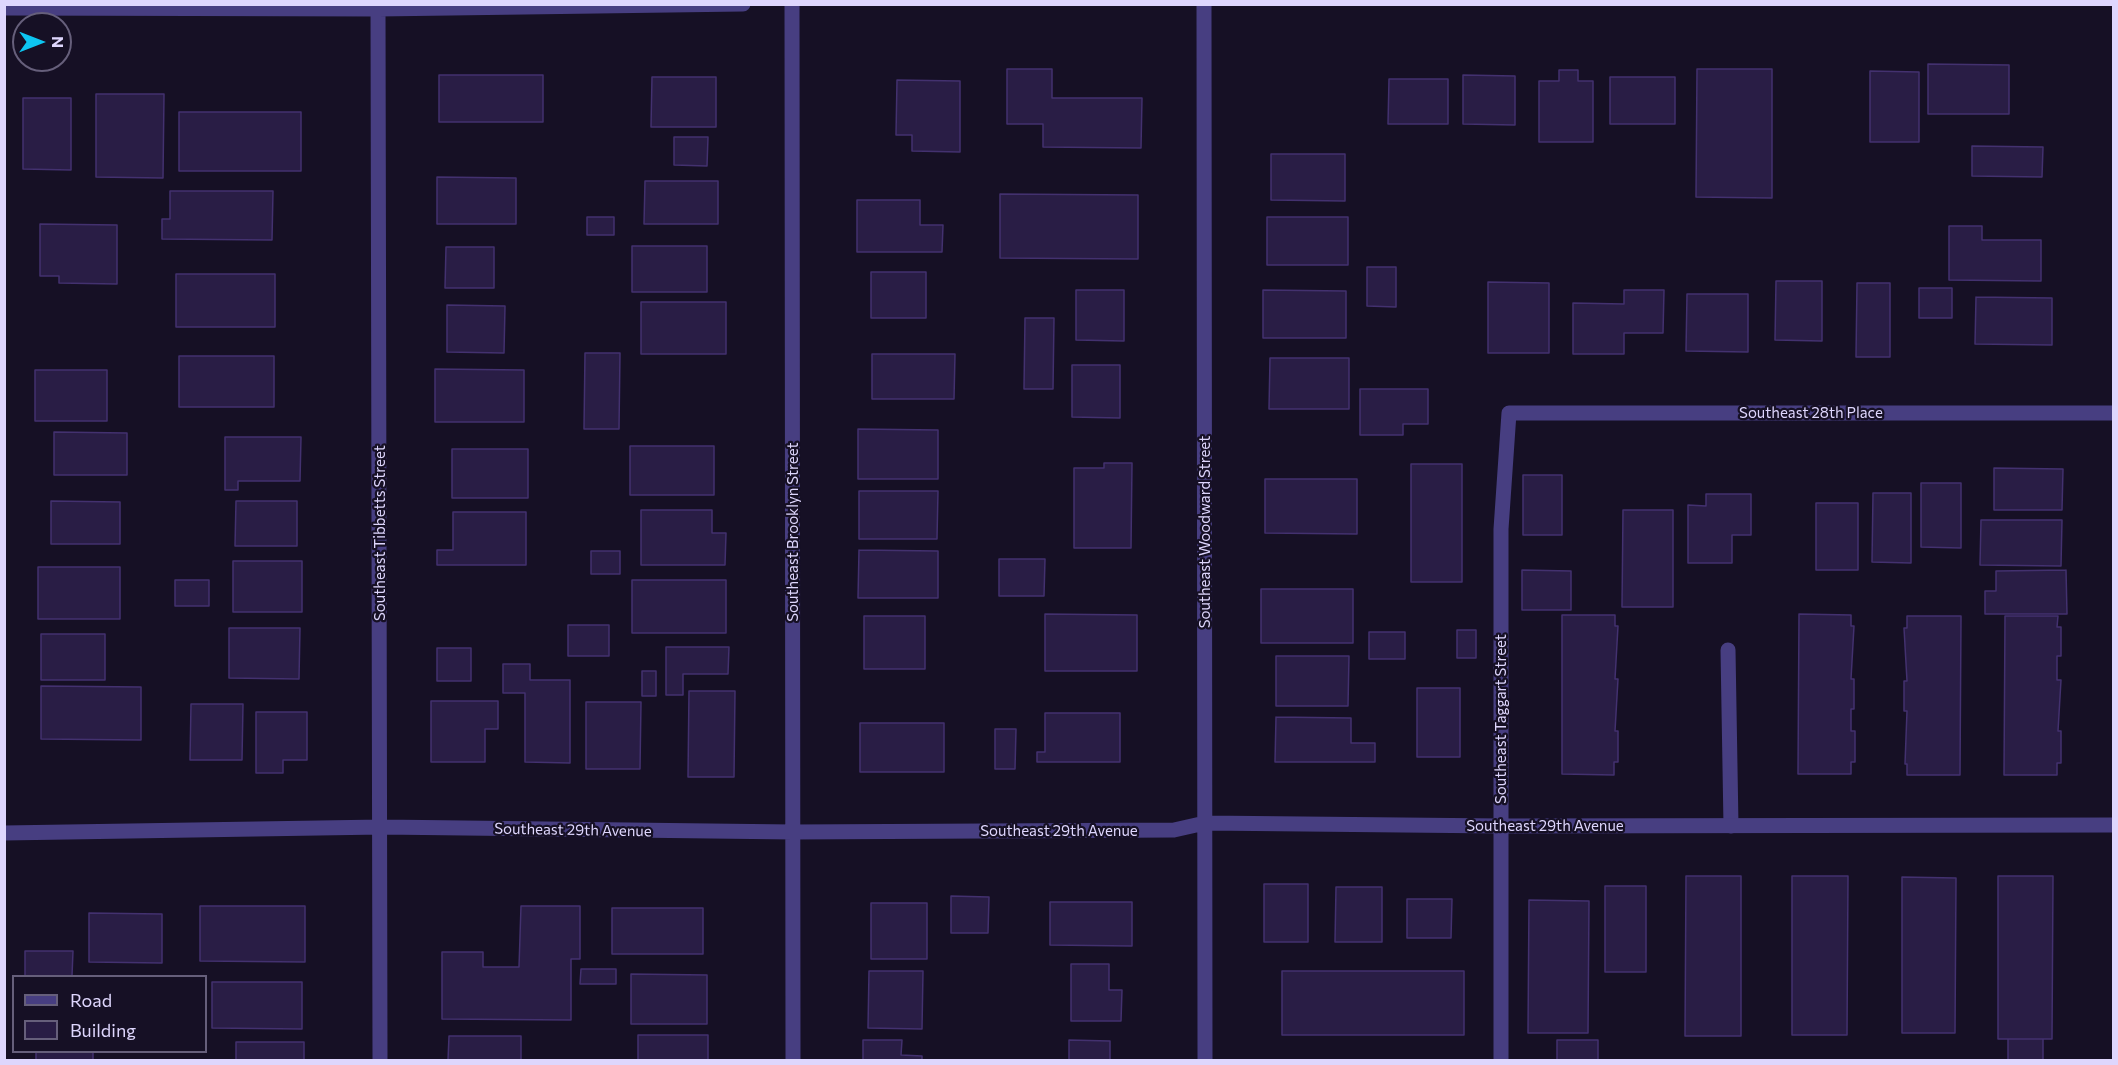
<!DOCTYPE html>
<html>
<head>
<meta charset="utf-8">
<style>
	body { margin:0 }
	#map { position:relative; width:2118px; height:1065px; overflow:hidden; background:#161025; font-family:Commissioner,sans-serif }
	canvas { display:block }
	.frame { position:absolute; inset:0; border:6px solid #ded6fd; pointer-events:none }
	.legend { position:absolute; left:12px; top:975px; width:195px; height:78px; box-sizing:border-box; background:#161025; border:2px solid #665f7b; margin:0; padding:8px 10px; list-style:none; font-size:18px; color:#ded6fd }
	.legend li { display:flex; align-items:center; gap:12px; height:30px }
	.legend b { width:30px; border:2px solid #665f7b }
	.north { position:absolute; left:12px; top:12px; width:60px; height:60px; box-sizing:border-box; background:#161025; border:2px solid #665f7b; border-radius:50%; rotate:90deg; font-size:16px; font-weight:700; line-height:24px; text-align:center; color:#ded6fd }
	.north::after { content:''; display:block; margin:auto; width:21px; height:27px; background:#0dc5f1; clip-path:polygon(50% 0,100% 100%,50% 72%,0 100%) }
</style>
</head>
<body>
<div id="map">
<canvas width="2118" height="1065"></canvas>
<div class="frame"></div>
<ul class="legend">
<li><b style="height:8px;background:#473e81"></b>Road</li>
<li><b style="height:16px;background:#291d45"></b>Building</li>
</ul>
<div class="north">N</div>
</div>
<script>
const ctx = document.querySelector('canvas').getContext('2d');
ctx.lineJoin = 'round';
function fill(path, color) {
  ctx.fillStyle = color;
  ctx.fill(path, 'evenodd');
}
function toPath(rows) {
  const path = new Path2D();
  for (const r of rows) {
    path.moveTo(r[0], r[1]);
    for (let i = 2; i < r.length; i += 2) path.lineTo(r[i], r[i + 1]);
  }
  return path;
}
function trace(path, color, width, dash) {
  ctx.strokeStyle = color;
  ctx.lineWidth = width;
  ctx.lineCap = dash ? 'butt' : 'round';
  ctx.setLineDash(dash || []);
  ctx.stroke(path);
}
function write(font, color, halo, rows, align = 'center') {
  ctx.font = font + ' Commissioner,sans-serif';
  ctx.lineWidth = 4.5;
  ctx.setLineDash([]);
  ctx.textBaseline = 'middle';
  ctx.strokeStyle = halo;
  ctx.fillStyle = color;
  for (const [text, x, y, turn = 0] of rows) {
    ctx.save();
    ctx.translate(x, y);
    ctx.rotate((+turn || 0) * Math.PI / 180);
    ctx.textAlign = isNaN(turn) ? turn : align;
    if (halo) ctx.strokeText(text, 0, 0);
    ctx.fillText(text, 0, 0);
    ctx.restore();
  }
}
const building = toPath([
	[1928,64,2009,65,2009,114,1928,114,1928,64],
	[1007,69,1052,69,1052,98,1142,98,1141,148,1043,147,1043,124,1007,124,1007,69],
	[1697,69,1772,69,1772,198,1696,197,1697,69],
	[1559,70,1578,70,1578,81,1593,81,1593,142,1539,142,1539,81,1559,81,1559,70],
	[1870,71,1919,72,1919,142,1870,142,1870,71],
	[439,75,543,75,543,122,439,122,439,75],
	[1463,75,1515,76,1515,125,1463,124,1463,75],
	[652,77,716,77,716,127,651,127,652,77],
	[1610,77,1675,77,1675,124,1610,124,1610,77],
	[1389,79,1448,79,1448,124,1388,124,1389,79],
	[897,80,960,81,960,152,912,151,912,135,896,135,897,80],
	[96,94,164,94,163,178,96,177,96,94],
	[23,98,71,98,71,170,23,169,23,98],
	[179,112,301,112,301,171,179,171,179,112],
	[674,137,708,137,707,166,674,165,674,137],
	[1972,146,2043,147,2042,177,1972,176,1972,146],
	[1271,154,1345,154,1345,201,1271,200,1271,154],
	[437,177,516,178,516,224,437,224,437,177],
	[645,181,718,181,718,224,644,224,645,181],
	[170,191,273,191,272,240,162,239,162,219,170,219,170,191],
	[1000,194,1138,195,1138,259,1000,258,1000,194],
	[857,200,920,200,920,225,943,225,942,252,857,252,857,200],
	[587,217,614,217,614,235,587,235,587,217],
	[1267,217,1348,217,1348,265,1267,265,1267,217],
	[40,224,117,225,117,284,59,283,59,276,40,276,40,224],
	[1949,226,1982,226,1982,240,2041,240,2041,281,1949,280,1949,226],
	[632,246,707,246,707,292,632,292,632,246],
	[446,247,494,247,494,288,445,288,446,247],
	[1367,267,1396,267,1396,307,1367,306,1367,267],
	[871,272,926,272,926,318,871,318,871,272],
	[176,274,275,274,275,327,176,327,176,274],
	[1776,281,1822,281,1822,341,1775,340,1776,281],
	[1488,282,1549,283,1549,353,1488,353,1488,282],
	[1857,283,1890,283,1890,357,1856,357,1857,283],
	[1919,288,1952,288,1952,318,1919,318,1919,288],
	[1076,290,1124,290,1124,341,1076,340,1076,290],
	[1263,290,1346,291,1346,338,1263,338,1263,290],
	[1624,290,1664,290,1663,333,1624,333,1624,354,1573,354,1573,303,1624,304,1624,290],
	[1687,294,1748,294,1748,352,1686,351,1687,294],
	[1976,297,2052,298,2052,345,1975,344,1976,297],
	[641,302,726,302,726,354,641,354,641,302],
	[447,305,505,306,504,353,447,352,447,305],
	[1025,318,1054,318,1053,389,1024,389,1025,318],
	[585,353,620,353,619,429,584,429,585,353],
	[872,354,955,354,954,399,872,399,872,354],
	[179,356,274,356,274,407,179,407,179,356],
	[1270,358,1349,358,1349,409,1269,409,1270,358],
	[1072,365,1120,365,1120,418,1072,417,1072,365],
	[435,369,524,370,524,422,435,422,435,369],
	[35,370,107,370,107,421,35,421,35,370],
	[1360,389,1428,389,1428,424,1403,424,1403,435,1360,435,1360,389],
	[858,429,938,430,938,479,858,479,858,429],
	[54,432,127,433,127,475,54,475,54,432],
	[225,437,301,437,300,481,238,481,238,490,225,490,225,437],
	[630,446,714,446,714,495,630,495,630,446],
	[452,449,528,449,528,498,452,498,452,449],
	[1104,463,1132,463,1131,548,1074,548,1074,468,1104,468,1104,463],
	[1411,464,1462,464,1462,582,1411,582,1411,464],
	[1994,468,2063,469,2062,510,1994,510,1994,468],
	[1523,475,1562,475,1562,535,1523,535,1523,475],
	[1265,479,1357,479,1357,534,1265,533,1265,479],
	[1921,483,1961,483,1961,548,1921,547,1921,483],
	[859,491,938,491,937,539,859,539,859,491],
	[1873,493,1911,493,1911,563,1872,562,1873,493],
	[1706,494,1751,494,1751,535,1732,535,1732,563,1688,563,1688,505,1706,506,1706,494],
	[51,501,120,502,120,544,51,544,51,501],
	[236,501,297,501,297,546,235,546,236,501],
	[1816,503,1858,503,1858,570,1816,570,1816,503],
	[641,510,712,510,712,533,726,533,725,565,641,565,641,510],
	[1623,510,1673,510,1673,607,1622,607,1623,510],
	[453,512,526,512,526,565,437,565,437,550,453,550,453,512],
	[1981,520,2062,520,2061,566,1980,565,1981,520],
	[859,550,938,551,938,598,858,598,859,550],
	[591,551,620,551,620,574,591,574,591,551],
	[999,559,1045,559,1044,596,999,596,999,559],
	[233,561,302,561,302,612,233,612,233,561],
	[38,567,120,567,120,619,38,619,38,567],
	[1522,570,1571,571,1571,610,1522,610,1522,570],
	[2066,570,2067,614,1985,614,1985,591,1996,591,1996,571,2066,570],
	[175,580,209,580,209,606,175,606,175,580],
	[632,580,726,580,726,633,632,633,632,580],
	[1261,589,1353,589,1353,643,1261,643,1261,589],
	[1045,614,1137,615,1137,671,1045,671,1045,614],
	[1799,614,1851,615,1851,626,1854,626,1851,679,1854,679,1854,709,1851,709,1851,731,1855,731,1855,762,1851,762,1851,774,1798,774,1799,614],
	[1562,615,1615,615,1615,626,1618,626,1615,679,1618,679,1615,731,1618,731,1618,762,1614,762,1614,775,1562,774,1562,615],
	[864,616,925,616,925,669,864,669,864,616],
	[1907,616,1961,616,1960,775,1907,775,1907,764,1905,764,1907,711,1904,711,1904,681,1907,681,1904,628,1907,628,1907,616],
	[2005,616,2058,616,2057,627,2061,627,2061,656,2057,656,2057,680,2061,680,2058,731,2061,731,2061,763,2057,763,2057,775,2004,775,2005,616],
	[568,625,609,625,609,656,568,656,568,625],
	[229,628,300,628,299,679,229,678,229,628],
	[1457,630,1476,630,1476,658,1457,658,1457,630],
	[1369,632,1405,632,1405,659,1369,659,1369,632],
	[41,634,105,634,105,680,41,680,41,634],
	[666,647,729,647,728,674,683,674,683,695,666,695,666,647],
	[437,648,471,648,471,681,437,681,437,648],
	[1276,656,1349,656,1348,706,1276,706,1276,656],
	[503,664,530,664,530,680,570,680,570,763,525,762,525,693,503,693,503,664],
	[642,671,656,671,656,696,642,696,642,671],
	[41,686,141,687,141,740,41,739,41,686],
	[1417,688,1460,688,1460,757,1417,757,1417,688],
	[689,691,735,691,734,777,688,777,689,691],
	[431,701,498,701,498,729,485,729,485,762,431,762,431,701],
	[586,702,641,702,640,769,586,769,586,702],
	[191,704,243,704,242,760,190,760,191,704],
	[256,712,307,712,307,760,283,760,283,773,256,773,256,712],
	[1045,713,1120,713,1120,762,1037,762,1037,752,1045,752,1045,713],
	[1276,717,1351,718,1351,743,1375,743,1375,762,1275,762,1276,717],
	[860,723,944,723,944,772,860,772,860,723],
	[995,729,1016,729,1015,769,995,769,995,729],
	[1686,876,1741,876,1741,1036,1685,1036,1686,876],
	[1792,876,1848,876,1847,1035,1792,1035,1792,876],
	[1998,876,2053,876,2052,1039,1998,1039,1998,876],
	[1902,877,1956,878,1955,1033,1902,1033,1902,877],
	[1264,884,1308,884,1308,942,1264,942,1264,884],
	[1605,886,1646,886,1646,972,1605,972,1605,886],
	[1336,887,1382,887,1382,942,1335,942,1336,887],
	[951,896,989,897,988,933,951,933,951,896],
	[1407,899,1452,899,1451,938,1407,938,1407,899],
	[1529,900,1589,901,1588,1033,1528,1033,1529,900],
	[1050,902,1132,902,1132,946,1050,945,1050,902],
	[871,903,927,903,927,959,871,959,871,903],
	[200,906,305,906,305,962,200,961,200,906],
	[521,906,580,906,580,959,571,959,571,1020,442,1019,442,952,483,952,483,967,519,967,521,906],
	[612,908,703,908,703,954,612,954,612,908],
	[89,913,162,914,162,963,89,962,89,913],
	[25,951,73,951,72,976,25,976,25,951],
	[1071,964,1109,964,1109,990,1122,990,1121,1021,1071,1021,1071,964],
	[581,969,616,969,616,984,580,984,581,969],
	[869,971,923,971,922,1029,868,1028,869,971],
	[1282,971,1464,971,1464,1035,1282,1035,1282,971],
	[631,974,707,975,707,1024,631,1024,631,974],
	[212,982,302,982,302,1029,212,1028,212,982],
	[638,1035,708,1035,708,1060,638,1060,638,1035],
	[449,1036,521,1036,521,1060,448,1060,449,1036],
	[2008,1039,2043,1039,2043,1060,2008,1060,2008,1039],
	[863,1040,902,1040,901,1055,922,1056,922,1060,863,1060,863,1040],
	[1069,1040,1110,1041,1110,1060,1069,1060,1069,1040],
	[1557,1040,1598,1040,1598,1060,1557,1060,1557,1040],
	[236,1042,304,1042,304,1060,236,1060,236,1042],
	[36,1052,93,1052,93,1060,36,1060,36,1052]
]);
const lane = toPath([
	[1728,650,1731,826]
]);
const street = toPath([
	[378,4,380,1060],
	[792,4,793,1060],
	[1204,4,1205,1060],
	[4,8,378,9,743,4],
	[4,833,382,827,793,832,1174,830,1205,823,1501,826,2114,825],
	[1501,1060,1501,529,1509,413,2114,413]
]);
const streetNames = [
	["Southeast 28th Place",1811,413],
	["Southeast Brooklyn Street",793,532,-90],
	["Southeast Woodward Street",1205,532,-90],
	["Southeast Tibbetts Street",380,533,-90],
	["Southeast Taggart Street",1501,719,-90],
	["Southeast 29th Avenue",1545,826],
	["Southeast 29th Avenue",573,830,1],
	["Southeast 29th Avenue",1059,831]
];
fill(building, '#291d45');
trace(building, '#43316f', 1.5);
trace(lane, '#473e81', 15);
trace(street, '#473e81', 15);
write('15px', '#ded6fd', '#161025', streetNames);
</script>
</body>
</html>
